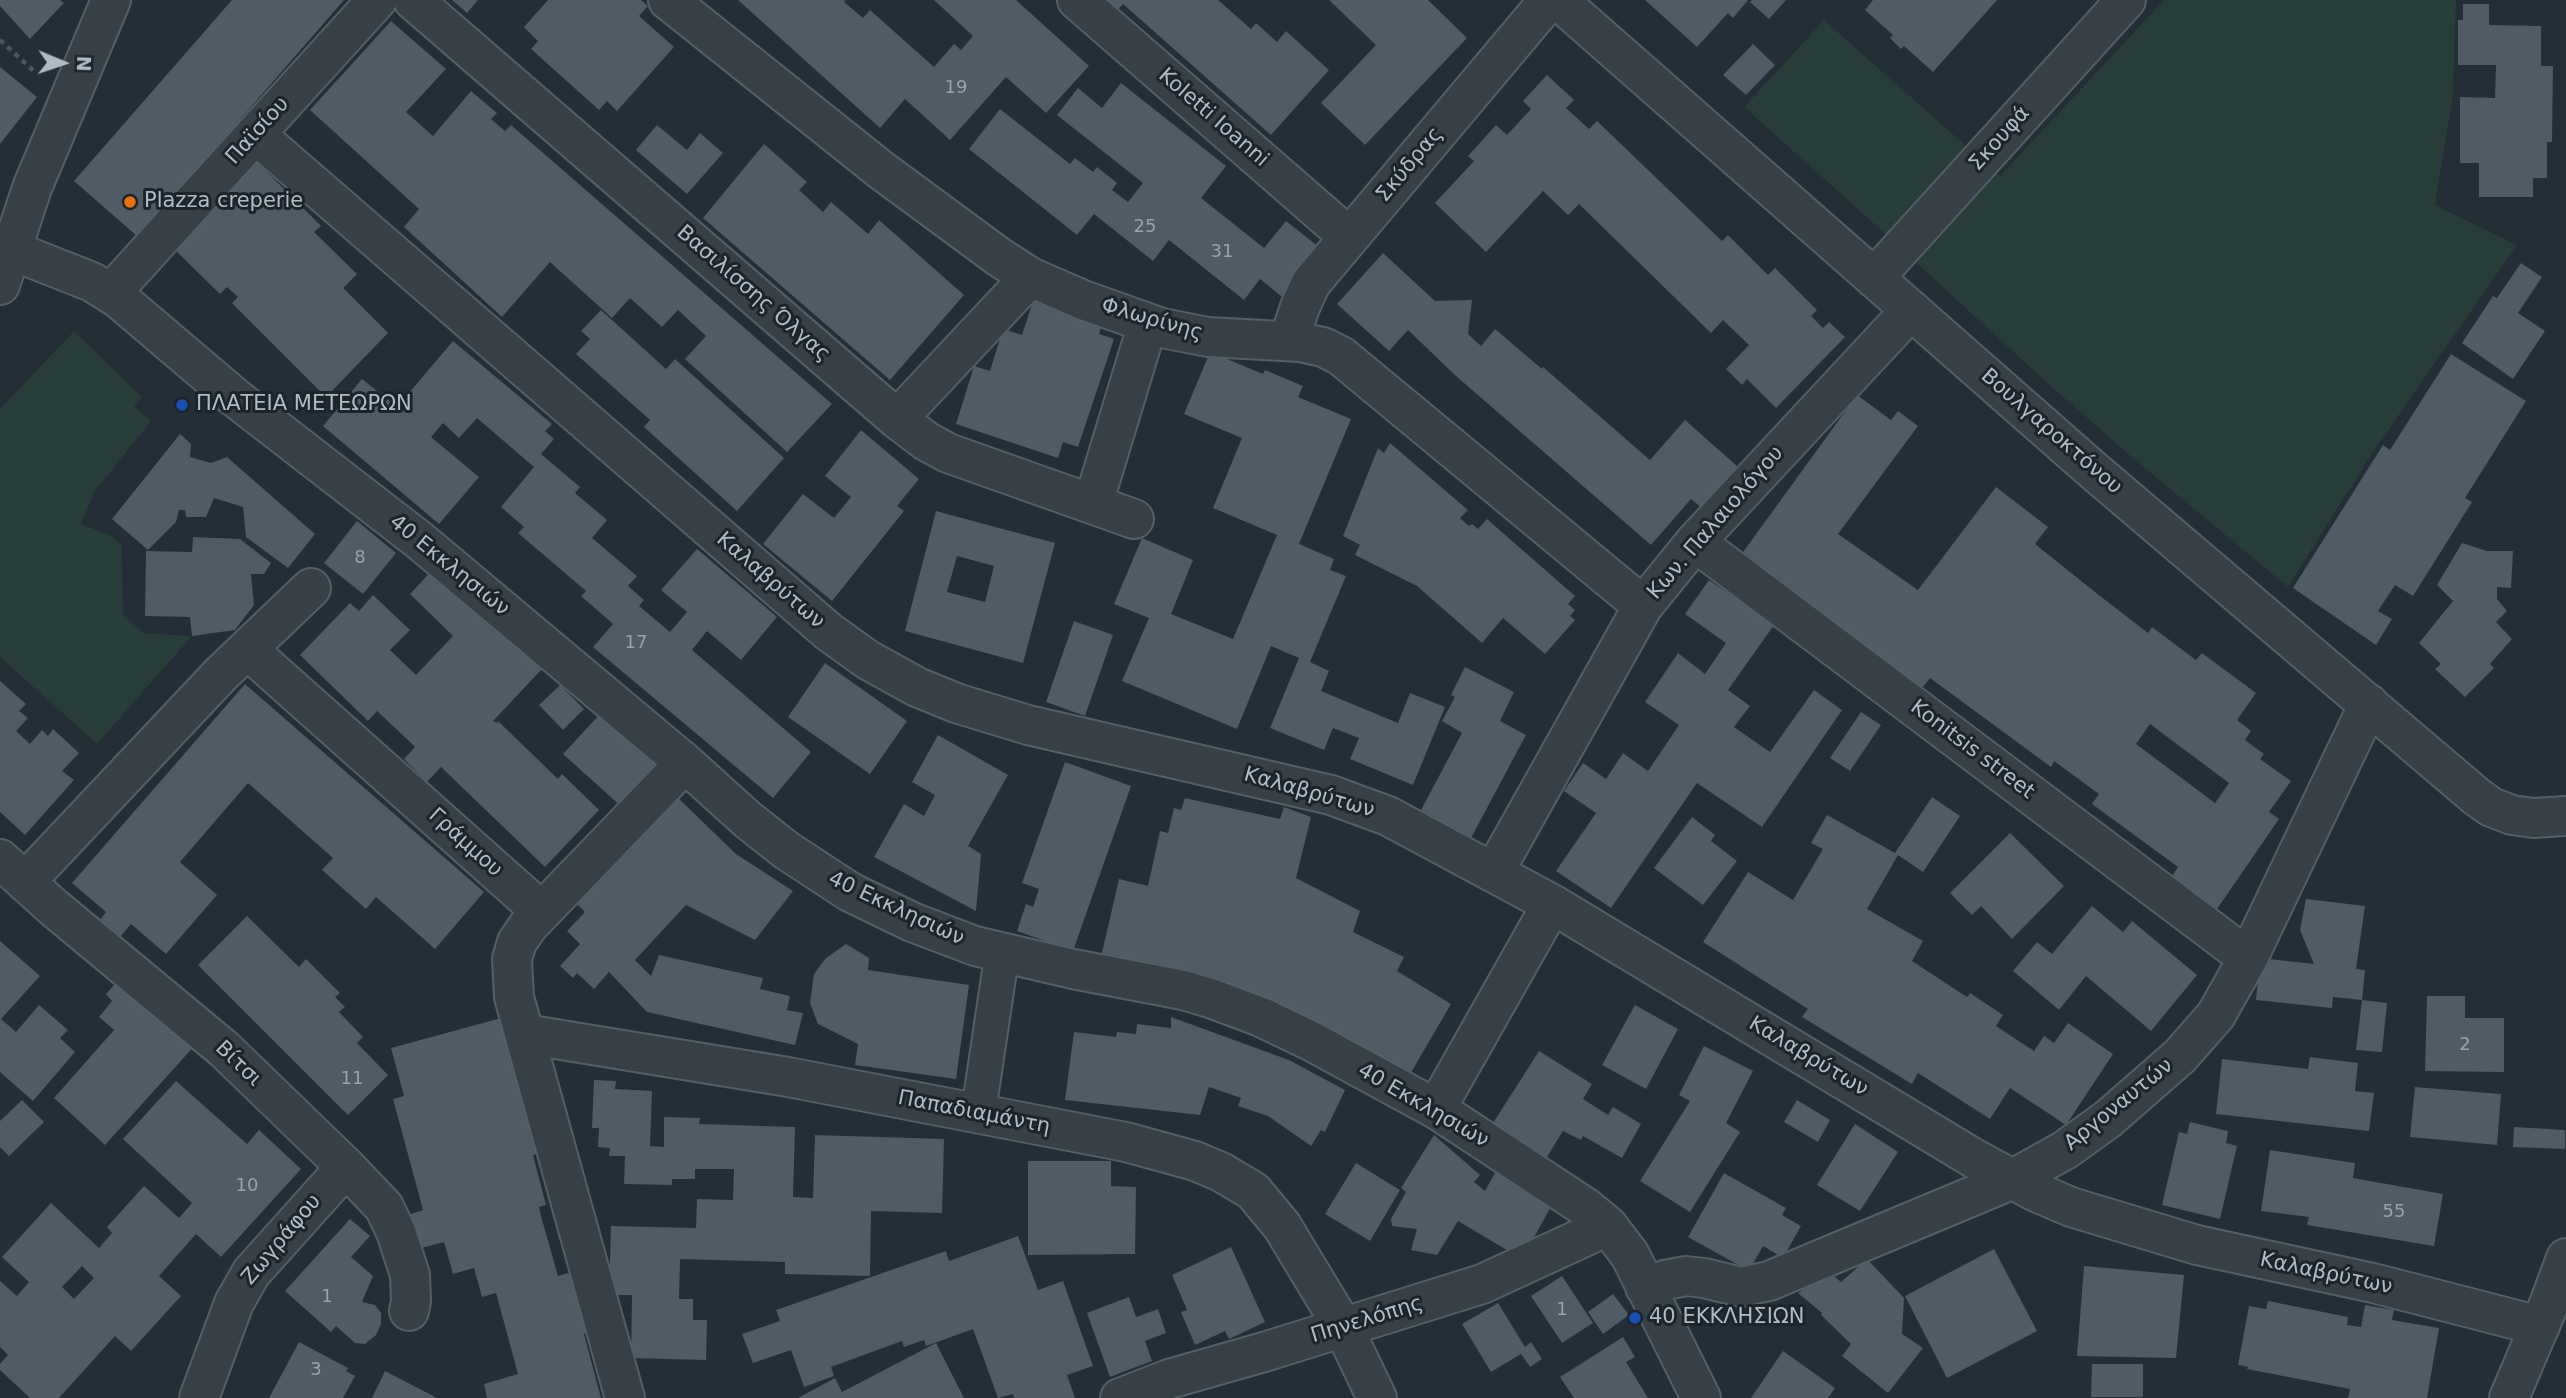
<!DOCTYPE html>
<html>
<head>
<meta charset="utf-8">
<style>
	body { margin:0 }
	#map { position:relative; width:2566px; height:1398px; overflow:hidden; background:#232e37; font-family:"DejaVu Sans",sans-serif }
	canvas { display:block }
	.north { position:absolute; left:28px; top:28px; width:70px; height:70px; -webkit-text-stroke:5px #1c252c; paint-order:stroke; rotate:92deg; font-size:19px; font-weight:700; line-height:28px; text-align:center; color:#b1bbc3 }
	.north::after { content:''; display:block; margin:auto; width:24px; height:32px; background:#b1bbc3; clip-path:polygon(50% 0,100% 100%,50% 72%,0 100%) }
</style>
</head>
<body>
<div id="map">
<canvas width="2566" height="1398"></canvas>
<div class="north">N</div>
</div>
<script>
const ctx = document.querySelector('canvas').getContext('2d');
ctx.lineJoin = 'round';
function fill(path, color) {
  ctx.fillStyle = color;
  ctx.fill(path, 'evenodd');
}
function toPath(rows) {
  const path = new Path2D();
  for (const r of rows) {
    path.moveTo(r[0], r[1]);
    for (let i = 2; i < r.length; i += 2) path.lineTo(r[i], r[i + 1]);
  }
  return path;
}
function trace(path, color, width, dash) {
  ctx.strokeStyle = color;
  ctx.lineWidth = width;
  ctx.lineCap = dash ? 'butt' : 'round';
  ctx.setLineDash(dash || []);
  ctx.stroke(path);
}
function write(font, color, halo, rows, align = 'center') {
  ctx.font = font + ' "DejaVu Sans",sans-serif';
  ctx.lineWidth = 6;
  ctx.setLineDash([]);
  ctx.textBaseline = 'middle';
  ctx.strokeStyle = halo;
  ctx.fillStyle = color;
  for (const [text, x, y, turn = 0] of rows) {
    ctx.save();
    ctx.translate(x, y);
    ctx.rotate((+turn || 0) * Math.PI / 180);
    ctx.textAlign = isNaN(turn) ? turn : align;
    if (halo) ctx.strokeText(text, 0, 0);
    ctx.fillText(text, 0, 0);
    ctx.restore();
  }
}
const green = toPath([
	[2164,0,2456,0,2453,96,2435,205,2517,245,2371,455,2288,587,2134,459,2045,381,1870,220,1744,107,1824,20,2000,176],
	[74,331,142,397,134,406,151,421,95,491,81,524,112,536,122,546,123,614,143,633,192,636,97,744,0,657,0,409]
]);
const building = toPath([
	[0,0,60,0,64,3,30,39,0,6],
	[232,0,344,0,138,237,74,181],
	[452,0,478,0,467,13],
	[548,0,641,0,648,6,639,16,674,47,617,111,607,101,599,110,531,49,538,41,524,27],
	[738,0,846,0,844,2,863,18,870,10,934,67,954,44,961,50,973,36,934,0,1016,0,1089,66,1046,113,1006,77,950,140,905,99,880,128],
	[1094,0,1218,0,1251,29,1256,23,1277,42,1286,31,1329,70,1271,135,1123,4,1112,16],
	[1329,0,1428,0,1467,38,1365,145,1321,103,1376,45],
	[1645,0,1748,0,1733,18,1728,13,1697,47],
	[1752,0,1786,0,1769,19,1750,2],
	[1873,0,1997,0,1933,72,1904,46,1901,49,1890,38,1893,35,1865,10],
	[2463,4,2489,4,2489,25,2541,26,2541,66,2553,66,2552,142,2547,142,2547,178,2533,178,2533,197,2479,197,2479,163,2460,163,2460,97,2495,98,2496,65,2458,65,2458,20,2463,20],
	[391,21,446,69,406,112,433,136,471,91,497,113,491,119,505,131,511,125,832,404,787,452,685,359,706,336,678,310,662,327,630,298,612,318,550,262,502,317,404,227,419,209,310,110],
	[1753,44,1775,65,1746,95,1723,75],
	[0,67,37,97,0,144],
	[1547,75,1574,100,1566,108,1589,129,1597,121,1722,241,1728,235,1768,275,1775,268,1817,310,1811,316,1823,328,1829,322,1845,337,1776,408,1747,379,1742,385,1726,369,1749,345,1723,320,1711,333,1579,204,1568,215,1543,191,1486,252,1435,203,1474,161,1468,156,1496,125,1507,135,1531,109,1523,101],
	[1121,83,1226,166,1201,198,1264,248,1286,221,1324,251,1286,300,1260,279,1244,300,1169,240,1153,261,1094,214,1077,235,969,149,1000,109,1070,164,1075,158,1093,172,1097,167,1117,183,1112,190,1128,202,1143,183,1057,115,1078,88,1102,108],
	[657,125,687,150,700,133,723,153,687,194,636,150],
	[764,144,807,182,799,190,823,212,831,202,868,234,879,220,964,295,890,380,703,218],
	[254,159,321,226,314,232,357,274,343,288,388,333,326,397,232,303,238,297,227,287,220,294,172,247],
	[1383,253,1435,301,1472,300,1468,334,1481,346,1495,329,1542,369,1543,367,1650,460,1685,420,1737,466,1702,508,1691,499,1651,545,1456,376,1408,330,1389,351,1337,304],
	[2521,263,2542,277,2518,313,2545,331,2513,379,2462,343,2493,296,2497,298],
	[1033,301,1102,324,1099,334,1114,339,1078,447,1063,442,1058,458,956,424,974,366,990,371,1003,329,1022,335],
	[601,310,666,369,675,359,784,458,737,511,644,427,650,420,576,354,590,339,581,331],
	[453,341,552,424,545,431,554,439,541,454,580,487,575,493,607,520,592,538,637,576,628,586,644,600,639,606,670,632,687,612,661,590,697,549,777,617,741,660,707,631,692,650,811,752,773,798,593,647,613,624,581,596,586,591,518,533,524,527,501,507,534,467,477,418,459,438,443,423,431,437,479,477,439,524,323,426,362,379,397,407],
	[1210,352,1263,374,1265,370,1303,386,1298,397,1351,419,1299,544,1334,559,1330,570,1346,576,1310,662,1329,671,1321,691,1398,723,1410,693,1445,707,1413,785,1350,759,1359,738,1333,728,1324,750,1270,728,1299,658,1271,646,1237,729,1122,681,1149,618,1114,604,1142,538,1193,560,1171,614,1233,639,1277,535,1213,508,1242,438,1184,414],
	[2451,354,2526,401,2465,498,2472,502,2413,596,2395,585,2378,611,2392,619,2376,645,2293,588,2383,445,2390,450],
	[1857,395,1891,420,1898,411,1918,426,1838,534,1918,590,1996,487,2048,527,2035,544,2095,592,2148,633,2152,627,2196,660,2202,653,2256,693,2237,720,2251,731,2245,740,2264,754,2260,759,2291,781,2269,812,2279,819,2215,912,2169,881,2178,867,2092,804,2099,794,2054,761,2051,767,1930,678,1918,693,1738,559],
	[2150,724,2229,783,2215,803,2136,744],
	[861,430,919,479,897,506,904,511,832,601,763,544,803,494,834,518,851,497,825,476],
	[180,434,191,444,190,457,211,463,227,457,315,534,288,568,246,537,243,507,214,498,206,517,186,517,185,510,179,510,176,522,148,550,112,519],
	[1390,443,1468,510,1460,518,1469,526,1472,524,1478,529,1487,519,1575,596,1568,604,1575,610,1570,616,1575,620,1545,654,1503,618,1482,643,1417,586,1355,555,1360,545,1343,536,1378,448,1384,453],
	[936,511,1055,543,1023,663,905,631],
	[957,556,994,566,985,602,947,592],
	[357,521,396,553,363,594,324,563],
	[193,537,240,539,271,563,264,574,251,574,254,605,235,630,192,636,190,617,145,616,146,551,192,552],
	[2462,543,2487,551,2513,551,2511,588,2497,587,2497,599,2507,611,2496,622,2512,639,2490,664,2494,668,2465,697,2435,669,2441,664,2419,643,2453,601,2437,585],
	[438,564,544,667,493,721,497,723,498,721,558,779,562,774,599,810,545,867,441,767,427,782,404,759,415,747,410,742,377,711,368,721,300,655,350,603,359,611,373,595,410,630,390,650,416,675,453,636,410,594],
	[1709,580,1774,625,1728,690,1750,706,1734,727,1770,752,1814,690,1842,710,1762,827,1697,783,1611,908,1556,871,1596,813,1564,791,1583,763,1606,779,1623,753,1648,771,1679,725,1645,702,1678,653,1705,674,1726,643,1685,614],
	[1074,621,1113,635,1085,716,1046,702],
	[825,663,907,721,870,774,788,717],
	[1465,667,1514,692,1500,721,1526,735,1471,838,1421,810,1462,733,1442,721,1455,697,1451,695],
	[0,681,26,704,19,711,28,718,16,731,30,744,42,730,48,736,53,729,79,753,62,771,74,780,25,835,0,812],
	[245,684,484,892,435,949,376,897,366,909,322,870,333,858,248,783,180,862,217,895,166,954,131,924,117,941,97,924,106,912,72,883],
	[560,685,584,709,563,730,539,705],
	[1861,712,1881,725,1850,771,1830,758],
	[601,713,662,768,624,809,563,754],
	[938,735,1008,775,968,846,981,854,976,911,874,857,904,804,924,816,935,795,912,782],
	[1065,762,1131,786,1073,951,1017,931,1026,904,1033,907,1039,889,1022,883],
	[675,795,736,854,793,891,755,940,686,905,635,960,651,976,659,955,763,978,760,989,790,996,787,1010,803,1013,795,1045,647,1012,609,972,594,989,577,973,573,978,560,966,580,944,567,931,585,912,574,901],
	[1932,797,1960,816,1923,872,1898,855,1867,909,1923,941,1912,961,1967,997,1970,993,2003,1015,1996,1026,2034,1051,2044,1036,2054,1043,2068,1023,2113,1054,2066,1125,2010,1088,1990,1119,1918,1073,1912,1084,1802,1017,1808,1009,1703,942,1748,872,1793,900,1823,849,1811,843,1827,815,1895,853],
	[1185,798,1280,819,1284,807,1311,817,1296,878,1360,911,1353,932,1404,957,1397,971,1451,1004,1409,1076,1101,957,1119,879,1148,886,1160,831,1168,833,1174,808,1181,810],
	[1692,817,1715,835,1711,841,1737,861,1703,905,1654,868],
	[2010,833,2064,886,2012,939,1981,906,1972,915,1950,893],
	[2306,899,2365,906,2356,969,2365,970,2362,1000,2387,1003,2382,1052,2356,1050,2362,1000,2333,997,2332,1008,2256,1000,2260,958,2314,964,2300,930],
	[2092,906,2123,932,2132,921,2197,975,2151,1031,2086,976,2059,1010,2013,971,2037,942,2052,954],
	[247,916,299,967,306,959,340,993,335,997,345,1007,339,1012,363,1037,357,1043,388,1075,348,1115,198,965],
	[0,941,40,976,1,1019,16,1032,39,1005,68,1030,60,1038,75,1052,33,1101,0,1072],
	[846,944,869,958,868,970,969,985,956,1079,855,1065,858,1044,818,1024,810,1003,814,974,826,958],
	[123,975,198,1042,105,1145,54,1098,114,1030,99,1017,112,1001,106,994],
	[2427,996,2465,996,2465,1018,2504,1018,2504,1072,2425,1071],
	[1635,1005,1678,1029,1646,1089,1602,1065],
	[505,1017,542,1153,533,1155,546,1205,539,1207,541,1216,558,1276,571,1272,587,1333,584,1334,601,1398,487,1398,484,1384,518,1374,496,1293,482,1297,474,1268,453,1274,444,1242,414,1250,405,1216,423,1210,393,1099,404,1096,391,1048],
	[1171,1017,1289,1060,1345,1090,1325,1132,1321,1130,1311,1146,1268,1116,1238,1106,1241,1098,1209,1087,1200,1115,1065,1100,1074,1032,1116,1037,1117,1032,1136,1034,1137,1024,1171,1028],
	[1704,1046,1753,1071,1726,1123,1740,1132,1690,1212,1640,1181,1690,1101,1679,1095],
	[1539,1051,1592,1084,1583,1099,1608,1115,1613,1107,1641,1124,1622,1158,1583,1136,1581,1140,1563,1131,1547,1157,1493,1123],
	[2310,1057,2358,1063,2355,1091,2374,1093,2369,1131,2216,1114,2222,1059,2308,1069],
	[594,1080,616,1081,615,1089,652,1091,650,1146,664,1147,664,1117,700,1118,699,1124,795,1127,793,1197,813,1198,815,1135,944,1139,942,1213,871,1211,870,1276,785,1274,785,1262,680,1259,679,1299,693,1299,693,1320,707,1320,706,1360,631,1358,632,1295,609,1295,611,1226,696,1228,697,1199,733,1200,734,1169,695,1169,695,1179,672,1179,672,1185,624,1184,625,1156,609,1156,610,1148,598,1147,599,1128,592,1128],
	[176,1081,247,1144,259,1130,301,1169,221,1257,196,1234,159,1276,181,1296,131,1351,115,1336,59,1398,30,1398,0,1370,0,1364,8,1355,0,1347,0,1281,17,1296,29,1282,2,1257,51,1203,99,1248,112,1233,107,1227,144,1186,179,1218,192,1203,123,1139],
	[82,1266,94,1278,74,1299,62,1287],
	[2415,1087,2501,1094,2497,1145,2410,1137],
	[22,1100,44,1122,9,1156,0,1147,0,1121],
	[1797,1100,1830,1120,1818,1142,1784,1122],
	[2190,1122,2228,1131,2226,1143,2237,1146,2220,1219,2162,1205,2179,1132,2187,1134],
	[1855,1124,1898,1152,1860,1211,1817,1185],
	[2514,1127,2565,1130,2565,1149,2513,1147],
	[1434,1135,1480,1175,1474,1182,1485,1191,1496,1171,1553,1203,1522,1259,1458,1221,1437,1255,1411,1250,1417,1229,1392,1226,1391,1219,1406,1192,1401,1188],
	[2270,1150,2355,1163,2353,1178,2443,1194,2434,1246,2307,1225,2309,1217,2261,1211],
	[1028,1161,1111,1161,1111,1186,1136,1187,1135,1254,1028,1255],
	[1356,1163,1400,1190,1370,1241,1325,1214],
	[1724,1173,1786,1208,1782,1215,1801,1226,1783,1258,1763,1246,1749,1271,1688,1237],
	[350,1219,370,1236,351,1257,373,1276,362,1302,375,1305,381,1313,381,1324,376,1335,365,1344,355,1343,336,1326,331,1332,285,1291],
	[1018,1236,1038,1290,1063,1281,1093,1366,1067,1375,1075,1398,1014,1398,1013,1394,998,1398,973,1329,926,1346,924,1340,904,1347,902,1341,831,1367,834,1376,804,1387,791,1350,753,1363,742,1334,780,1321,776,1310,946,1251,949,1261],
	[1231,1247,1265,1322,1229,1339,1225,1331,1195,1345,1181,1312,1187,1310,1172,1275],
	[1994,1249,2037,1331,1947,1378,1905,1296],
	[1867,1259,1904,1298,1902,1334,1923,1348,1888,1393,1842,1356,1851,1344,1821,1315,1822,1313,1798,1293,1829,1272,1841,1282],
	[2084,1266,2184,1275,2176,1358,2077,1356],
	[1562,1276,1593,1323,1562,1343,1531,1296],
	[1613,1294,1629,1315,1603,1334,1588,1312],
	[1129,1297,1136,1317,1158,1309,1166,1333,1145,1341,1152,1361,1110,1377,1087,1313],
	[2268,1301,2348,1317,2347,1325,2361,1327,2365,1305,2394,1310,2392,1320,2439,1328,2427,1398,2348,1398,2350,1389,2247,1369,2248,1367,2238,1365,2249,1306,2266,1309],
	[1498,1303,1525,1347,1531,1342,1542,1359,1530,1367,1521,1354,1491,1372,1462,1324],
	[1623,1337,1635,1357,1626,1362,1648,1398,1574,1398,1560,1377],
	[299,1342,348,1368,346,1371,355,1376,343,1398,269,1398],
	[936,1343,964,1398,798,1398,835,1378,842,1392],
	[1783,1351,1835,1388,1828,1398,1751,1398],
	[2092,1364,2143,1364,2143,1397,2091,1397],
	[385,1371,437,1398,372,1398]
]);
const path = toPath([
	[0,40,35,72]
]);
const pedestrian = toPath([
	[978,1115,1002,954]
]);
const minor = toPath([
	[413,0,897,419,926,441,948,453,1134,519],
	[668,0,881,170,999,257,1030,277,1083,300,1162,328,1208,337,1300,342,1323,347,1341,356,1643,606],
	[1077,0,1349,237],
	[255,134,829,632,868,660,917,687,956,703,1028,725,1331,795,1388,816,1552,904,1975,1159,2036,1192,2071,1207,2197,1245,2373,1283,2540,1326],
	[11,250,92,282,119,299,233,396,419,540,685,763,748,820,786,850,850,892,912,922,975,946,1073,969,1183,990,1213,999,1261,1017,1311,1041,1436,1109,1585,1207,1608,1226,1630,1255,1701,1398],
	[1874,278,2126,0],
	[111,293,377,0],
	[1289,340,1300,307,1311,283,1549,0],
	[897,419,1030,277],
	[1093,504,1148,323],
	[1695,542,2248,958],
	[247,649,541,911],
	[0,859,53,907,224,1049,346,1167,384,1207,396,1232,410,1275,411,1301,409,1311],
	[1494,872,1643,606,1695,542,1911,310],
	[25,882,221,674,311,588],
	[525,1034,788,1077,1126,1142,1195,1161,1221,1172,1253,1191,1282,1226,1343,1327,1377,1398],
	[1436,1109,1552,904],
	[1645,1287,1665,1280,1686,1276,1704,1278,1741,1287,1769,1281,2011,1180,2065,1150,2108,1119,2180,1056,2216,1015,2248,958,2369,704],
	[199,1398,234,1303,251,1273,346,1167],
	[625,1398,514,997,512,959,517,942,528,926,685,763],
	[1120,1398,1169,1379,1264,1352,1482,1284,1608,1226]
]);
const tertiary = toPath([
	[1558,0,2094,471,2477,797,2491,807,2512,815,2533,818,2566,816],
	[0,285,32,188,111,0],
	[2509,1398,2549,1304,2566,1258]
]);
const markers = [
	[130,202,7,"#e8710a"],
	[182,405,7,"#1a4fb4"],
	[1635,1318,7,"#1a4fb4"]
];
const numberNames = [
	["19",956,88],
	["25",1145,227],
	["31",1222,252],
	["8",360,558],
	["17",636,643],
	["2",2465,1045],
	["11",352,1079],
	["10",247,1186],
	["55",2394,1212],
	["1",327,1297],
	["1",1562,1310],
	["3",316,1370]
];
const streetNames = [
	["Koletti Ioanni",1213,118,41],
	["Παϊσίου",258,131,-48],
	["Σκουφά",2000,139,-48],
	["Σκύδρας",1410,165,-50],
	["Βασιλίσσης Όλγας",753,294,41],
	["Φλωρίνης",1152,320,16],
	["Βουλγαροκτόνου",2051,432,41],
	["Κων. Παλαιολόγου",1716,523,-49],
	["40 Εκκλησιών",449,566,39],
	["Καλαβρύτων",770,581,41],
	["Konitsis street",1972,750,37],
	["Καλαβρύτων",1309,793,16],
	["Γράμμου",465,843,42],
	["40 Εκκλησιών",896,909,25],
	["Καλαβρύτων",1808,1057,31],
	["Βίτσι",238,1064,44],
	["Αργοναυτών",2119,1105,-39],
	["40 Εκκλησιών",1423,1106,30],
	["Παπαδιαμάντη",974,1113,11],
	["Ζωγράφου",282,1240,-50],
	["Καλαβρύτων",2326,1274,12],
	["Πηνελόπης",1367,1320,-17]
];
const poiNames = [
	["Plazza creperie",144,202],
	["ΠΛΑΤΕΙΑ ΜΕΤΕΩΡΩΝ",196,405],
	["40 ΕΚΚΛΗΣΙΩΝ",1649,1318]
];
fill(green, '#283c39');
fill(building, '#4f5b65');
trace(pedestrian, '#545e65', 37);
trace(minor, '#545e65', 42);
trace(tertiary, '#545e65', 42);
trace(path, '#475958', 4.5, [5, 5]);
trace(pedestrian, '#374047', 33);
trace(minor, '#374047', 38);
trace(tertiary, '#374047', 38);
for (const [x, y, r, color] of markers) {
  const dot = new Path2D();
  dot.arc(x, y, r, 0, 2 * Math.PI);
  ctx.fillStyle = color;
  ctx.fill(dot);
  trace(dot, '#1c252c', 2.5);
}
write('18px', '#98a3ac', null, numberNames);
write('21px', '#b1bbc3', '#1c252c', streetNames);
write('21px', '#b1bbc3', '#1c252c', poiNames, 'left');
</script>
</body>
</html>
